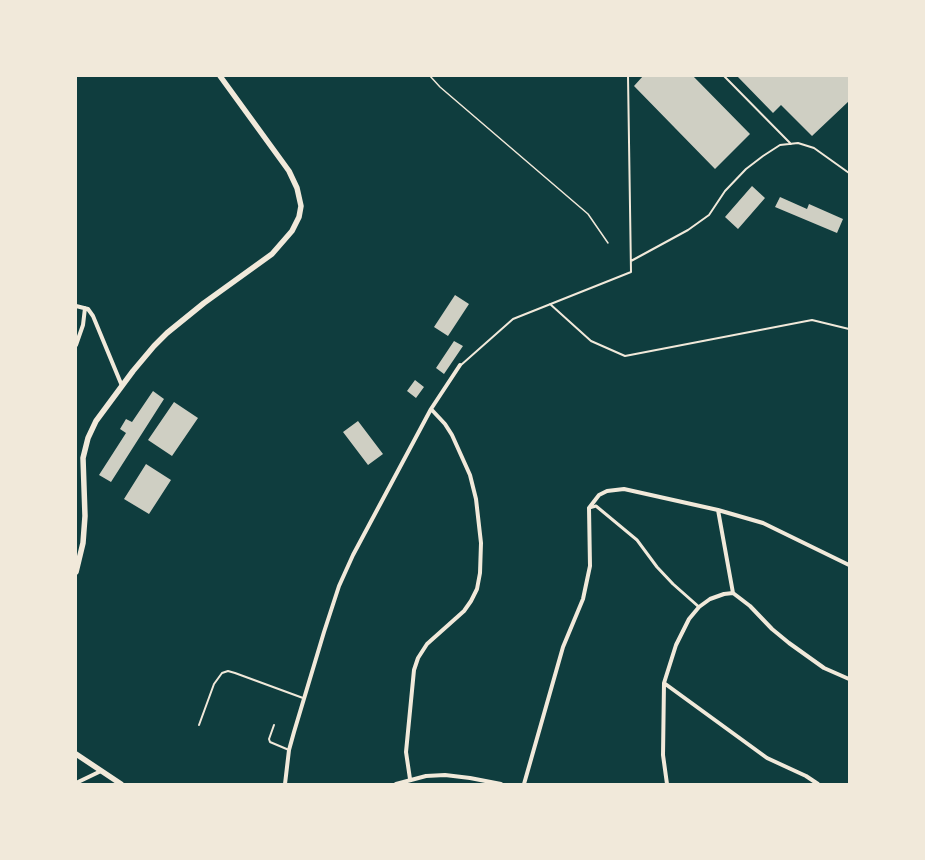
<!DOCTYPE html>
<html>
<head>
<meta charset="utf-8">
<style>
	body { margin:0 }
	#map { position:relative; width:925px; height:860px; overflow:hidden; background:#0f3d3e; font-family:Bitter,serif }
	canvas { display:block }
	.frame { position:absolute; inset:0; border:77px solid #f1e9da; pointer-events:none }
</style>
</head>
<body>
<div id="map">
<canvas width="925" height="860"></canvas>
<div class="frame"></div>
</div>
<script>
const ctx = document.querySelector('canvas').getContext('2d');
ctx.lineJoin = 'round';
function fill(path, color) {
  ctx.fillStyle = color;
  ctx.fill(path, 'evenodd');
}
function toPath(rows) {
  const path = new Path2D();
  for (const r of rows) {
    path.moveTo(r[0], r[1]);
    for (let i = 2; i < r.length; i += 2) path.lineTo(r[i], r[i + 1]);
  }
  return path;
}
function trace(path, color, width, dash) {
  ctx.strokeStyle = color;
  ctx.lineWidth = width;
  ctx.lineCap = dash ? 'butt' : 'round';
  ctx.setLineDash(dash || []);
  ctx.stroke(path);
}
const building = toPath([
	[643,76,693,76,750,134,715,169,634,86],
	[737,76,849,76,849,101,812,136,781,105,773,113],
	[752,186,765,198,738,229,725,217],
	[780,197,807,209,809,204,843,219,837,233,775,207],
	[455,295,469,304,448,336,434,327],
	[454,341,463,346,444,374,436,368],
	[415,380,424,387,416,398,407,391],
	[153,391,164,399,111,482,99,475,126,433,120,429,126,419,132,422],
	[174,402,198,418,172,456,148,440],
	[358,421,383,454,368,465,343,432],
	[146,464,171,480,149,514,124,499]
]);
const path = toPath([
	[430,76,440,87,588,214,608,243]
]);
const service = toPath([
	[724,76,791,144],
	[631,261,688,230,709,215,725,191,746,169,763,156,780,145,798,143,814,148,849,173],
	[550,304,591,341,625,356,812,320,849,329],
	[461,365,513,319,631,272,628,76],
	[199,725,214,684,222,673,228,671,235,673,303,698],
	[274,725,269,739,270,742,289,750]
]);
const pedestrian = toPath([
	[589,508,596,506,637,540,657,567,673,584,699,607]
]);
const minor = toPath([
	[76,306,88,309,93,316,122,386],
	[76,345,83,325,85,308],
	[733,593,750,606,772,629,789,643,824,668,849,679],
	[664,683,767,758,806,776,818,784],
	[410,779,406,752,414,670,418,658,427,644,464,611,471,601,477,589,480,573,481,543,476,499,470,475,452,435,445,424,431,409],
	[76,783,101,771],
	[285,784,289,750,294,732,324,632,339,586,353,555,431,409,460,365],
	[396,784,426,776,445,775,470,778,501,784],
	[524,784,563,647,583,599,590,566,589,508,599,495,607,491,624,489,718,510,763,523,849,565],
	[667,784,663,755,664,683,676,645,689,619,699,607,710,599,724,594,733,593,718,510]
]);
const secondary = toPath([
	[76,572,83,543,85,516,83,458,88,438,96,421,133,371,154,346,167,333,204,303,272,254,292,231,299,217,301,206,297,188,289,171,220,76],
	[76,754,121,784]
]);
fill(building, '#cfcfc3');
trace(path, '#f1e9da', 1.5);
trace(service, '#f1e9da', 2);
trace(pedestrian, '#f1e9da', 3);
trace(minor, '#f1e9da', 4);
trace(secondary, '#f1e9da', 5.5);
</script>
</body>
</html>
